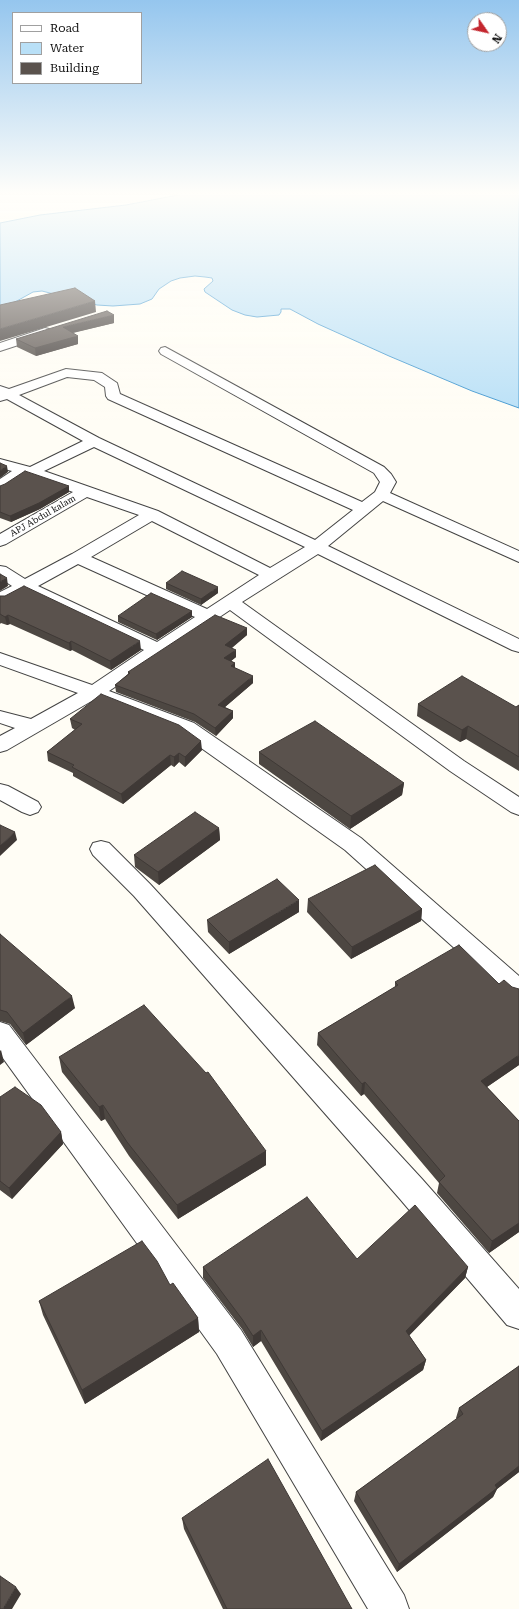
<!DOCTYPE html>
<html>
<head>
<meta charset="utf-8">
<style>
	body { margin:0 }
	#map { position:relative; width:519px; height:1609px; overflow:hidden; background:#fffdf5; font-family:"Roboto Serif",serif }
	canvas { display:block }
	.legend { position:absolute; left:12px; top:12px; width:130px; height:72px; box-sizing:border-box; background:#fff; border:1px solid #a0a0a0; margin:0; padding:5px 7px; list-style:none; font-size:12px; color:#111 }
	.legend li { display:flex; align-items:center; gap:8px; height:20px }
	.legend b { width:20px; border:1px solid #a0a0a0 }
	.north { position:absolute; left:467px; top:12px; width:40px; height:40px; box-sizing:border-box; background:#fff; border:1px solid #a0a0a0; border-radius:50%; rotate:124deg; font-size:11px; font-weight:700; line-height:16px; text-align:center; color:#111 }
	.north::after { content:''; display:block; margin:auto; width:14px; height:18px; background:#c4262e; clip-path:polygon(50% 0,100% 100%,50% 72%,0 100%) }
</style>
</head>
<body>
<div id="map">
<canvas width="519" height="1609"></canvas>
<ul class="legend">
<li><b style="height:5px;background:#fff"></b>Road</li>
<li><b style="height:11px;background:#b9e0f7"></b>Water</li>
<li><b style="height:11px;background:#5a524d"></b>Building</li>
</ul>
<div class="north">N</div>
</div>
<script>
const ctx = document.querySelector('canvas').getContext('2d');
ctx.lineJoin = 'round';
function fill(path, color) {
  ctx.fillStyle = color;
  ctx.fill(path, 'evenodd');
}
function toPath(rows) {
  const path = new Path2D();
  for (const r of rows) {
    path.moveTo(r[0], r[1]);
    for (let i = 2; i < r.length; i += 2) path.lineTo(r[i], r[i + 1]);
  }
  return path;
}
function trace(path, color, width, dash) {
  ctx.strokeStyle = color;
  ctx.lineWidth = width;
  ctx.lineCap = dash ? 'butt' : 'round';
  ctx.setLineDash(dash || []);
  ctx.stroke(path);
}
function write(font, color, halo, rows, align = 'center') {
  ctx.font = font + ' "Roboto Serif",serif';
  ctx.lineWidth = 4;
  ctx.setLineDash([]);
  ctx.textBaseline = 'middle';
  ctx.strokeStyle = halo;
  ctx.fillStyle = color;
  for (const [text, x, y, turn = 0] of rows) {
    ctx.save();
    ctx.translate(x, y);
    ctx.rotate((+turn || 0) * Math.PI / 180);
    ctx.textAlign = isNaN(turn) ? turn : align;
    if (halo) ctx.strokeText(text, 0, 0);
    ctx.fillText(text, 0, 0);
    ctx.restore();
  }
}
const water = toPath([
	[178,195,519,195,519,408,472,391,389,356,318,324,290,309,281,309,281,312,279,315,257,317,245,315,232,310,205,292,204,289,213,281,212,278,205,277,195,276,180,278,171,281,159,289,152,299,140,304,113,306,97,305,42,291,33,292,15,302,0,306,0,223,40,215,126,205,178,195]
]);
const minor = toPath([
	[45,328,49,329,51,332,49,335,0,351,0,343,45,328],
	[165,347,384,467,391,474,396,482,390,493,519,551,519,562,383,501,328,546,519,639,519,652,512,650,318,554,242,602,464,761,519,797,519,815,511,812,450,771,230,610,109,691,194,723,361,838,519,976,519,1001,510,998,345,850,180,733,95,699,7,750,0,752,0,736,15,728,0,723,0,711,31,719,78,693,0,665,0,653,92,685,144,650,25,593,6,603,0,604,0,592,12,586,0,578,0,566,6,567,25,579,72,554,139,515,87,497,6,544,0,546,0,534,73,492,26,475,5,489,0,491,0,479,12,471,0,468,0,459,30,467,83,441,7,399,0,401,0,386,9,389,66,369,102,373,117,383,120,394,362,502,375,492,380,482,374,473,161,354,159,351,161,348,165,347],
	[67,377,94,380,105,387,106,396,108,399,353,510,315,540,99,438,19,395,67,377],
	[94,447,305,547,270,568,158,511,44,471,94,447],
	[152,521,259,575,207,609,91,557,152,521],
	[78,564,195,617,157,642,38,586,78,564],
	[0,784,8,786,38,802,41,807,38,812,30,815,22,812,0,800,0,784],
	[101,841,109,843,150,884,422,1179,519,1289,519,1329,507,1325,400,1199,134,896,93,855,90,849,93,843,101,841],
	[0,1022,9,1025,241,1330,404,1595,409,1609,368,1609,217,1354,0,1054,0,1022]
]);
const wall = toPath([
	[114,315,114,323,73,333,78,344,36,356,17,347,16,339],
	[0,486,69,492,40,509,11,522,0,518],
	[166,583,218,593,201,605,166,589],
	[0,596,141,650,111,670,72,650,70,651,10,624,7,625,1,623,0,624],
	[192,611,192,617,157,640,118,622,118,616],
	[247,628,247,635,232,648,236,657,231,661,235,663,235,668,253,683,225,707,233,711,233,718,216,736,195,722,116,692,115,685,128,674,128,672],
	[418,704,516,707,519,705,519,771,466,739,460,742,417,716],
	[70,719,202,750,185,767,179,762,174,767,171,765,123,804,73,776,73,773,48,761,47,752,75,730,72,728],
	[259,752,404,783,402,795,350,829,259,764],
	[219,828,220,840,159,885,135,867,134,855],
	[308,899,422,909,421,921,351,959,307,912],
	[299,912,229,954,208,932,207,920],
	[0,934,75,1008,26,1045,10,1024,0,1021],
	[395,982,499,984,519,1065,487,1087,519,1121,519,1232,489,1253,437,1193,439,1183,364,1094,361,1096,317,1045,318,1033,395,987],
	[59,1057,266,1151,266,1165,178,1219,129,1156,105,1119,101,1121,62,1072],
	[0,1097,61,1132,63,1144,12,1199,0,1190],
	[357,1259,468,1267,465,1278,409,1335,426,1360,423,1370,321,1441,261,1341,253,1347,242,1329,203,1278,203,1267],
	[170,1285,198,1318,199,1332,85,1404,43,1315,39,1301],
	[519,1366,519,1472,497,1489,493,1497,397,1572,354,1501,356,1492,457,1419,456,1418,459,1408],
	[182,1518,352,1609,223,1609,184,1529]
]);
const shadedWall = toPath([
	[95,301,96,312,0,341,0,329],
	[114,315,114,323,63,335,63,327],
	[78,336,78,344,36,356,35,348],
	[7,466,8,472,0,478,0,471],
	[69,486,69,492,40,509,11,522,10,516],
	[7,578,8,586,0,591,0,582],
	[218,587,218,593,201,605,201,599],
	[192,611,192,617,157,640,156,634],
	[8,615,10,624,7,625,5,617],
	[247,628,247,635,225,653,225,645],
	[71,641,72,650,70,651,69,643],
	[140,641,141,650,111,670,110,661],
	[236,650,236,657,225,666,224,658],
	[235,663,235,670,231,666],
	[253,676,253,683,218,713,218,705],
	[233,711,233,718,216,736,215,728],
	[468,726,466,739,460,742,462,730],
	[201,741,202,750,185,767,185,757],
	[179,753,179,762,174,767,174,757],
	[170,755,171,765,123,804,121,794],
	[404,783,402,795,350,829,351,816],
	[219,828,220,840,159,885,158,872],
	[15,832,17,840,0,856,0,846],
	[299,900,299,912,229,954,229,942],
	[422,909,421,921,351,959,352,947],
	[72,996,75,1008,26,1045,23,1033],
	[1,1050,4,1062,0,1065,0,1051],
	[519,1055,519,1065,478,1093,481,1081],
	[365,1082,364,1094,361,1096,362,1084],
	[103,1105,105,1119,101,1121,99,1107],
	[61,1132,63,1144,12,1199,9,1188],
	[266,1151,266,1165,178,1219,177,1205],
	[519,1223,519,1232,489,1253,492,1241],
	[468,1267,465,1278,404,1341,406,1331],
	[198,1318,199,1332,85,1404,82,1390],
	[261,1330,261,1341,253,1347,253,1336],
	[426,1360,423,1370,321,1441,322,1431],
	[519,1466,519,1472,497,1489,493,1497,397,1572,399,1564,495,1485],
	[16,1587,21,1594,12,1609,3,1609]
]);
const building = toPath([
	[75,288,95,301,0,329,0,305,75,288],
	[107,311,114,315,63,327,78,336,35,348,16,339,107,311],
	[0,463,7,466,0,471,0,463],
	[25,471,69,486,39,503,10,516,0,512,0,486,5,484,25,471],
	[182,571,218,587,201,599,166,583,182,571],
	[0,574,7,578,0,582,0,574],
	[24,586,140,641,110,661,71,641,69,643,8,615,5,617,0,614,0,596,5,596,24,586],
	[151,593,192,611,156,634,118,616,151,593],
	[215,615,247,628,225,645,236,650,224,658,235,663,231,666,253,676,218,705,233,711,215,728,194,714,115,685,130,673,128,672,215,615],
	[462,676,516,707,519,705,519,757,468,726,462,730,418,704,462,676],
	[101,694,179,725,201,741,185,757,179,753,174,757,170,755,121,794,72,767,74,765,47,752,82,724,70,719,101,694],
	[315,721,404,783,351,816,259,752,315,721],
	[195,812,219,828,158,872,134,855,195,812],
	[0,825,15,832,0,846,0,825],
	[375,865,422,909,352,947,308,899,375,865],
	[277,879,299,900,229,942,207,920,277,879],
	[0,934,72,996,23,1033,7,1012,0,1010,0,934],
	[459,945,499,984,504,980,512,987,519,989,519,1055,481,1081,519,1121,519,1223,492,1241,439,1182,445,1176,365,1082,362,1084,318,1033,398,985,395,982,459,945],
	[144,1005,206,1073,208,1072,266,1151,177,1205,127,1142,103,1105,99,1107,59,1057,144,1005],
	[15,1087,41,1105,61,1132,9,1188,0,1181,0,1097,15,1087],
	[307,1197,357,1259,415,1205,468,1267,406,1331,426,1360,322,1431,261,1330,253,1336,242,1319,203,1267,307,1197],
	[142,1241,157,1261,170,1285,173,1283,198,1318,82,1390,39,1301,142,1241],
	[519,1366,519,1466,495,1485,497,1488,399,1564,356,1492,463,1414,459,1408,519,1366],
	[268,1459,352,1609,227,1609,182,1518,268,1459],
	[0,1576,16,1587,3,1609,0,1609,0,1576]
]);
const farStreetnames = [
	["APJ Abdul kalam",43,516,-30]
];
fill(water, '#b9e0f7');
trace(water, '#3f96cf', 1);
trace(minor, '#444', 2);
fill(minor, '#fff');
fill(wall, '#4d4742');
fill(shadedWall, '#3f3936');
fill(building, '#5a524d');
trace(building, '#3f3936', 1);
const sky = ctx.createLinearGradient(0, 0, 0, 420);
sky.addColorStop(0, '#95c6ee');
sky.addColorStop(0.46, '#fffefa');
sky.addColorStop(1, '#fffefa00');
ctx.fillStyle = sky;
ctx.fillRect(0, 0, 519, 420);
write('9px', '#111', '#fff', farStreetnames);
</script>
</body>
</html>
